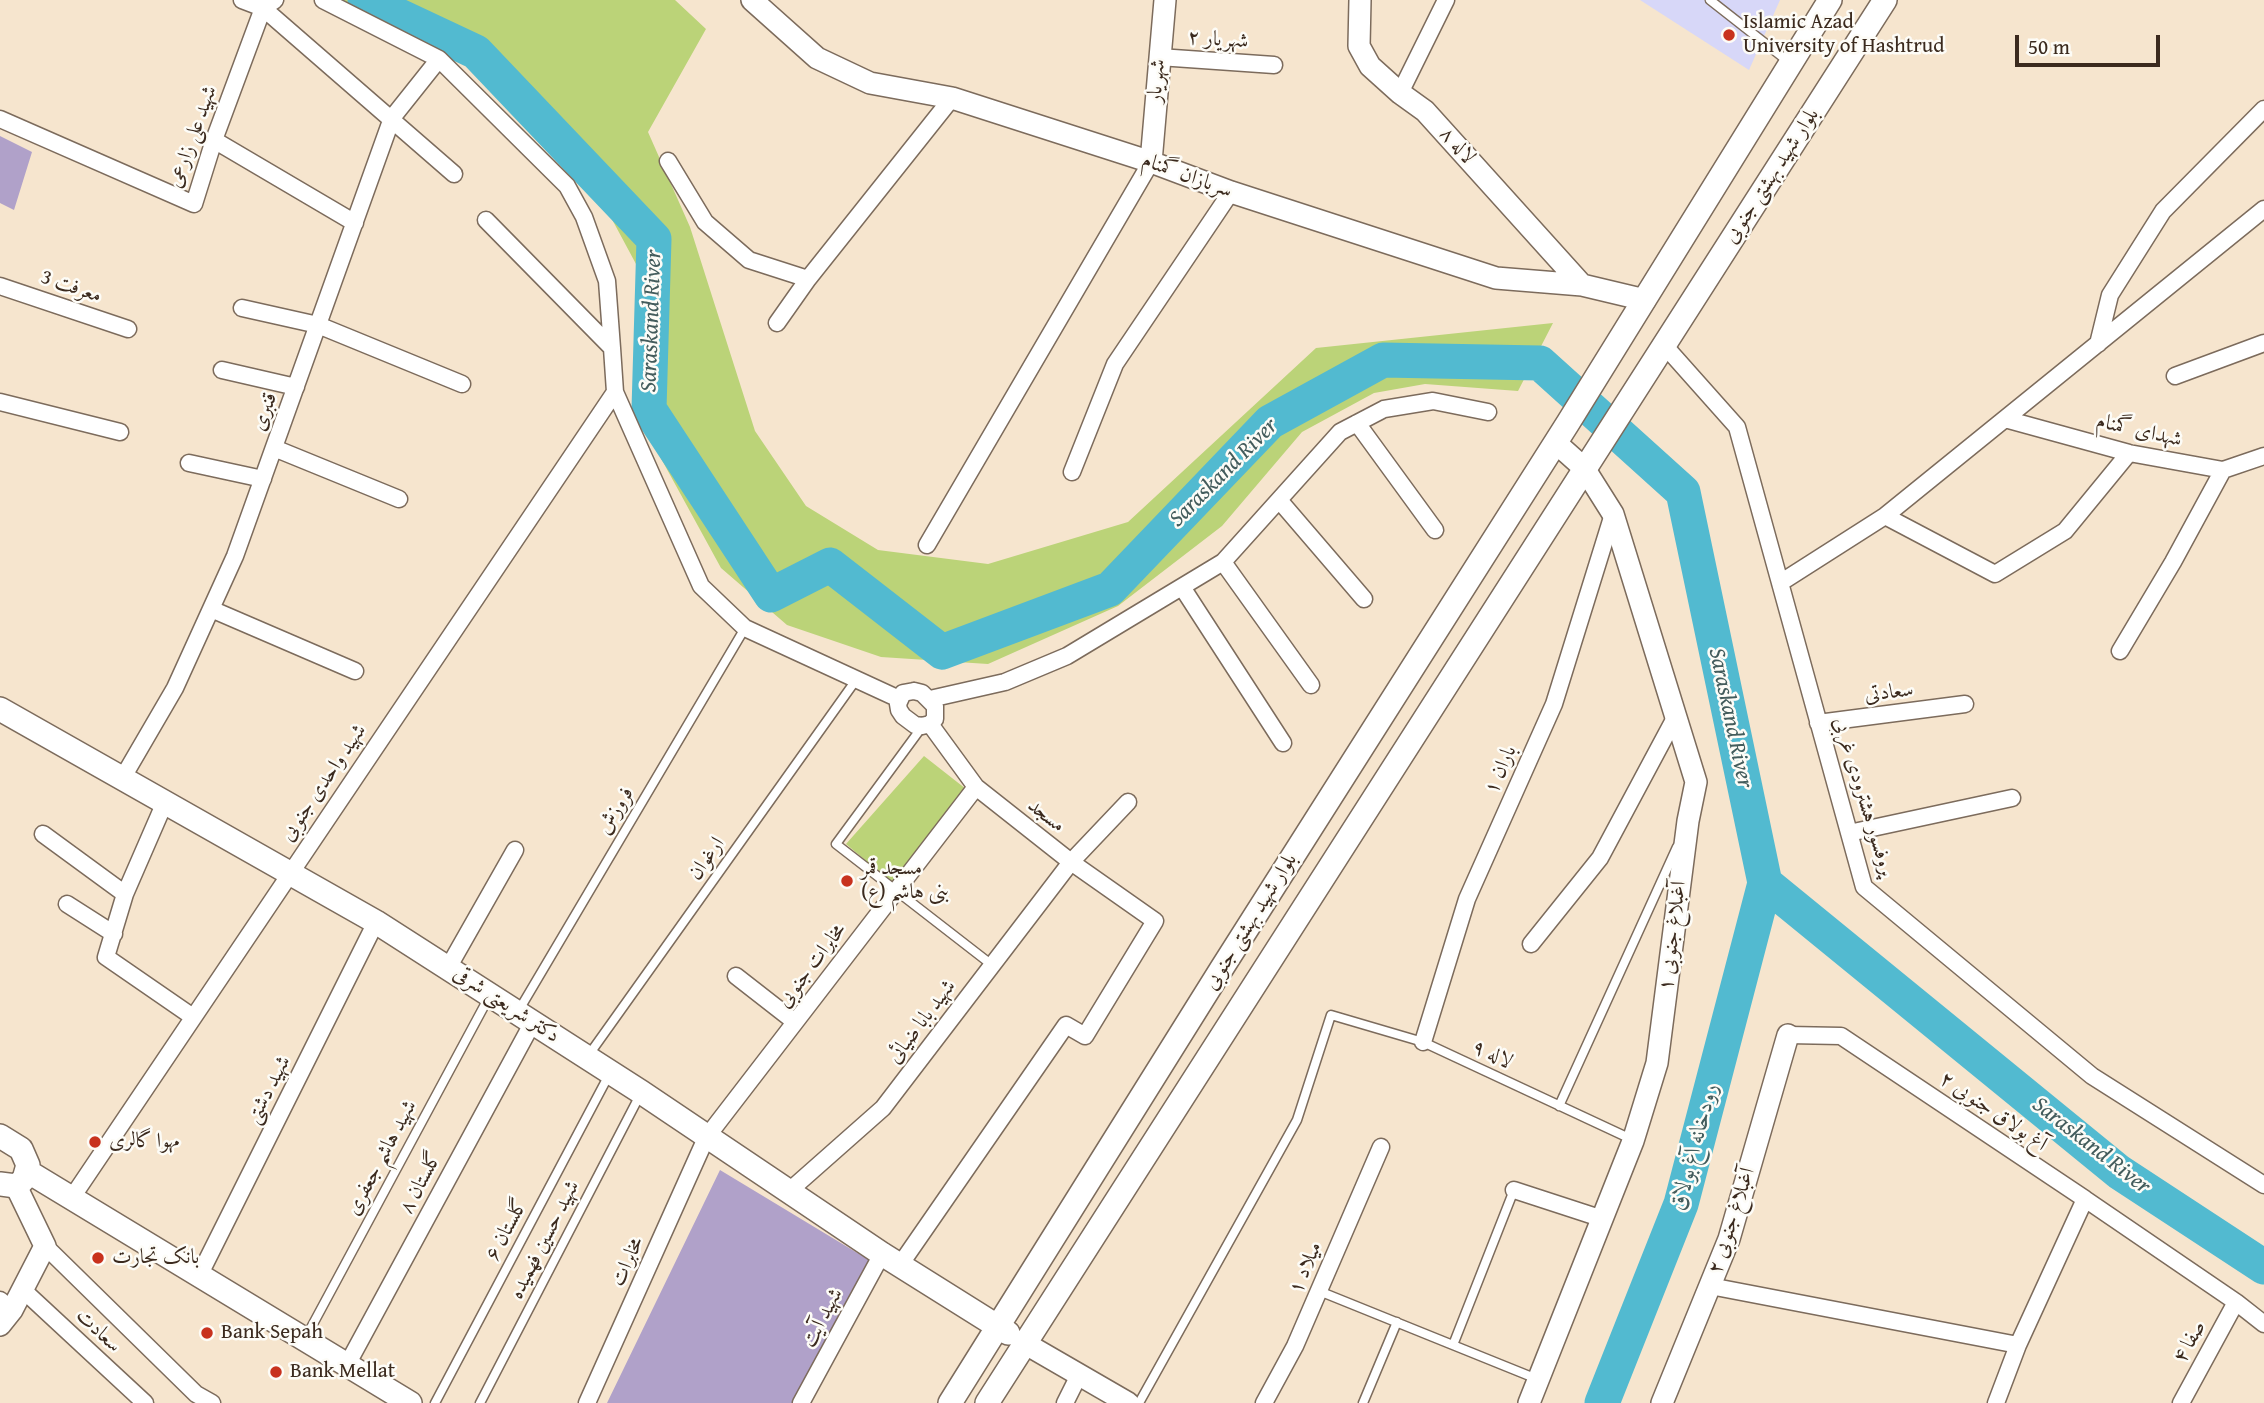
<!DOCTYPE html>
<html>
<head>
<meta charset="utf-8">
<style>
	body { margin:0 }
	#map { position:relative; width:2264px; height:1403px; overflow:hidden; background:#f6e5ce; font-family:"Gentium Book Plus",serif }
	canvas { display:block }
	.scale { position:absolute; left:2015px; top:35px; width:145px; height:32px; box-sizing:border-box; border:4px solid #3b2a1e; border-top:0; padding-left:9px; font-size:21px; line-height:24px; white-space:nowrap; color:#3b2a1e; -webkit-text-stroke:5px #fdfcf7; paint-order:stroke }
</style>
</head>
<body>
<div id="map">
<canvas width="2264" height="1403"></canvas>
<div class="scale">50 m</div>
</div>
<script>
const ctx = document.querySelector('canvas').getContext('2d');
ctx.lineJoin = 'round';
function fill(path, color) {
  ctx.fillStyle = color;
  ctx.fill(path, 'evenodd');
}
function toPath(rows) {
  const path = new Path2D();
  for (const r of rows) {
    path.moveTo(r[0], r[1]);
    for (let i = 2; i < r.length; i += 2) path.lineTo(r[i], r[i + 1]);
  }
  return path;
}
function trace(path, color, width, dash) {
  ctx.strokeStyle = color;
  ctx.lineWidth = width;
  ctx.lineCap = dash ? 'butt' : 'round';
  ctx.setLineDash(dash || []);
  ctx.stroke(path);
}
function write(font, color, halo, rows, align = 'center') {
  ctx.font = font + ' "Gentium Book Plus",Amiri,serif';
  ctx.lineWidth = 5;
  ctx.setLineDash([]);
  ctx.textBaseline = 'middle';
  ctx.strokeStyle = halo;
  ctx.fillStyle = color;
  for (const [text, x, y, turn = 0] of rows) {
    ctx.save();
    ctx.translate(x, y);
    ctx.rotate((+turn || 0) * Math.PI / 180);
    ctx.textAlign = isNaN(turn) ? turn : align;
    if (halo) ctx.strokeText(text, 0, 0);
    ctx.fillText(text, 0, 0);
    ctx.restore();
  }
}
const built = toPath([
	[1640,0,1780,0,1749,70]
]);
const green = toPath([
	[335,0,675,0,706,29,648,132,690,227,755,431,806,506,878,550,988,564,1128,522,1316,348,1553,323,1518,391,1425,384,1374,393,1302,432,1222,526,1118,606,988,664,881,657,787,625,721,568,640,420,636,264,600,197,468,56],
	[924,756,966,789,892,883,846,844]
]);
const river = toPath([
	[365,0,476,52,654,239,649,409,771,595,830,565,942,652,1110,589,1270,422,1383,360,1540,363,1683,492,1765,883,2119,1172,2264,1267],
	[1602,1403,1681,1204,1765,883]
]);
const building = toPath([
	[0,136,32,152,14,210,0,203],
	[720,1170,869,1260,792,1403,607,1403]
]);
const service = toPath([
	[1710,0,1789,62],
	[922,727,836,844,992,965],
	[519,1010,745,628],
	[588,1056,856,680],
	[1559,1106,1677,847],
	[1319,1291,1537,1379],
	[306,1337,489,997],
	[1453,1345,1514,1190],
	[435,1403,610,1073],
	[480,1403,640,1095],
	[1139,1403,1297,1120,1331,1015,1423,1042,1631,1139],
	[1363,1403,1397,1322]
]);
const minor = toPath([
	[242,0,263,8,454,174],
	[323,0,439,59,567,186,584,217,607,281,612,348],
	[1159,57,1274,65],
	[1400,93,1446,0],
	[0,119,194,204,214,140,263,8,275,0],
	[214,140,355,223],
	[668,161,705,222,749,260,808,279],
	[486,220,612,348,615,392,701,586,745,628,899,699],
	[0,286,128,329],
	[242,308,318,325,462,384],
	[777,323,808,279,952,98],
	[2098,344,2110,295,2163,211,2264,109],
	[1664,345,1737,427,1864,887,2092,1076,2264,1185],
	[222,370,296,387],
	[2175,376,2264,343],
	[0,402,120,432],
	[2005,419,2129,453,2223,470,2264,456],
	[1357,423,1435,530],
	[274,448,399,499],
	[189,463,263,479],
	[1072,472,1115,364,1231,192],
	[1279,500,1364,599],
	[1885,516,1995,574,2065,531,2129,453],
	[927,545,1151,162],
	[1223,562,1311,685],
	[1780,583,1885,516,2264,209],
	[1182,587,1283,743],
	[211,609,355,671],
	[2120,651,2173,562,2223,470],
	[914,691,922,693,935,706,935,719,930,724,922,726,915,725,903,716,899,710,898,704,903,693,914,691],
	[930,699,1005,682,1067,656,1223,562,1340,432,1384,409,1433,401,1488,412],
	[1818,723,1965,704],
	[122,779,175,688,235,556,392,118,439,59],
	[165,802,125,894,106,957,193,1017],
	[1849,833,2012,798],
	[43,834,125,894],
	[67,904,114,934],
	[1531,944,1600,858,1676,716],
	[448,968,515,850],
	[736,976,795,1022],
	[1788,1035,1841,1036,2085,1199,2018,1345,1996,1403],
	[1423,1042,1467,899,1554,704,1613,514],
	[1514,1190,1603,1219],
	[788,1192,883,1108,1071,862,1128,802],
	[71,1199,615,392],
	[2085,1199,2236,1302,2264,1324],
	[45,1246,196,1394,212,1403],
	[900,1265,1066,1025,1085,1036,1155,921,1071,862,976,787,930,724],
	[199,1276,376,922],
	[1710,1286,2018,1345],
	[22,1289,145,1403],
	[0,1300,12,1310],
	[347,1365,533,1022],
	[587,1403,706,1138,976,787],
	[801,1403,882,1254],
	[1065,1403,1079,1375],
	[1264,1403,1295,1346,1381,1147],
	[2181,1403,2236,1302]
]);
const tertiary = toPath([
	[752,0,817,58,870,83,952,98,1151,162,1231,192,1496,278,1582,285,1645,300],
	[1360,0,1359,46,1370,66,1400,93,1425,111,1582,285],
	[1151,162,1165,0],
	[0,1325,12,1310,45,1246,16,1186],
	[1026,1344,1128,1403],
	[1529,1403,1633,1141,1657,1063,1688,821,1696,782,1613,514,1584,468,1556,443],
	[1662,1403,1729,1239,1788,1035]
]);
const secondary = toPath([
	[0,709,376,922,641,1092,882,1254,1008,1333],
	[0,1136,21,1149,28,1165,24,1179,20,1183,16,1186,0,1184],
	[27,1171,410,1403],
	[950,1403,1222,968,1568,423,1830,0],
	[987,1403,1885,0]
]);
const markers = [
	[1729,35,7,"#c8321e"],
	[847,881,7,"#c8321e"],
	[95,1142,7,"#c8321e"],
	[98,1258,7,"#c8321e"],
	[207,1333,7,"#c8321e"],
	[276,1372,7,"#c8321e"]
];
const poiNames = [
	["Islamic Azad",1743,23],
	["University of Hashtrud",1743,47],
	["مسجد قمر",861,869],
	["بنی هاشم (ع)",861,893],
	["مهوا گالری",109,1142],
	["بانک تجارت",112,1258],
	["Bank Sepah",221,1333],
	["Bank Mellat",290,1372]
];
const streetNames = [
	["شهریار ۲",1218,40,4],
	["شهریار",1157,81,-85],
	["شهيد علی زارعی",193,137,-70],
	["لاله ۸",1457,146,48],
	["سربازان گمنام",1187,176,20],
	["بلوار شهید بهشتی جنوبی",1772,176,-57],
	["معرفت 3",71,287,19],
	["قنبری",265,412,-70],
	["شهدای گمنام",2139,431,13],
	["سعادتی",1889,693,-7],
	["باران ۱",1501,770,-66],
	["شهید واحدی جنوبی",324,783,-56],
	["پروفسور هشترودی غربی",1863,797,73],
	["فروزش",616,811,-59],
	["مسجد",1046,816,38],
	["ارغوان",707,859,-55],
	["بلوار شهید بهشتی جنوبی",1251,922,-58],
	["آغبلاغ جنوبی ۱",1673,936,-83],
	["مخابرات جنوبی",812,966,-53],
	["دکتر شریعتی شرقی",506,1005,33],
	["شهيد بابا ضيائی",922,1022,-53],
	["لاله ۹",1492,1055,25],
	["شهید دشتی",269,1090,-63],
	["آغ بولاق جنوبی ۲",1993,1112,34],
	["شهيد هاشم جعفری",382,1158,-62],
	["گلستان ۸",421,1183,-62],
	["آغبلاغ جنوبی ۲",1732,1221,-72],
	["گلستان ۶",507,1230,-62],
	["شهيد حسین فهمیده",545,1240,-63],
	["مخابرات",628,1262,-66],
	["میلاد ۱",1306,1268,-67],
	["شهید آیت",823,1318,-62],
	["سعادت",98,1331,43],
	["صفا ۴",2190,1342,-61]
];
const waterNames = [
	["Saraskand River",652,321,-88],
	["Saraskand River",1224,473,-45],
	["Saraskand River",1730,718,78],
	["Saraskand River",2091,1146,38],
	["رودخانه آغ بولاق",1695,1147,-75]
];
fill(built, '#d7d7f8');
fill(green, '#bbd378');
trace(river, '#52bad0', 35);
fill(building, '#b0a1c9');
trace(service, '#7c6b5c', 11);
trace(minor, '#7c6b5c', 19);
trace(tertiary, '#7c6b5c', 24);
trace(secondary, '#7c6b5c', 26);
trace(service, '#fff', 8);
trace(minor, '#fff', 16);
trace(tertiary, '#fff', 21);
trace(secondary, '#fff', 23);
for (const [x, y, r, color] of markers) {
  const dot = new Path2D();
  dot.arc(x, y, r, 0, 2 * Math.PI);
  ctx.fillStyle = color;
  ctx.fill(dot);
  trace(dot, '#fdfcf7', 2.5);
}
write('21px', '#3b2a1e', '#fdfcf7', poiNames, 'left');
write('21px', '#3b2a1e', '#fdfcf7', streetNames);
write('italic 23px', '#435c5c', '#fdfcf7', waterNames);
</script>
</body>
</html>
